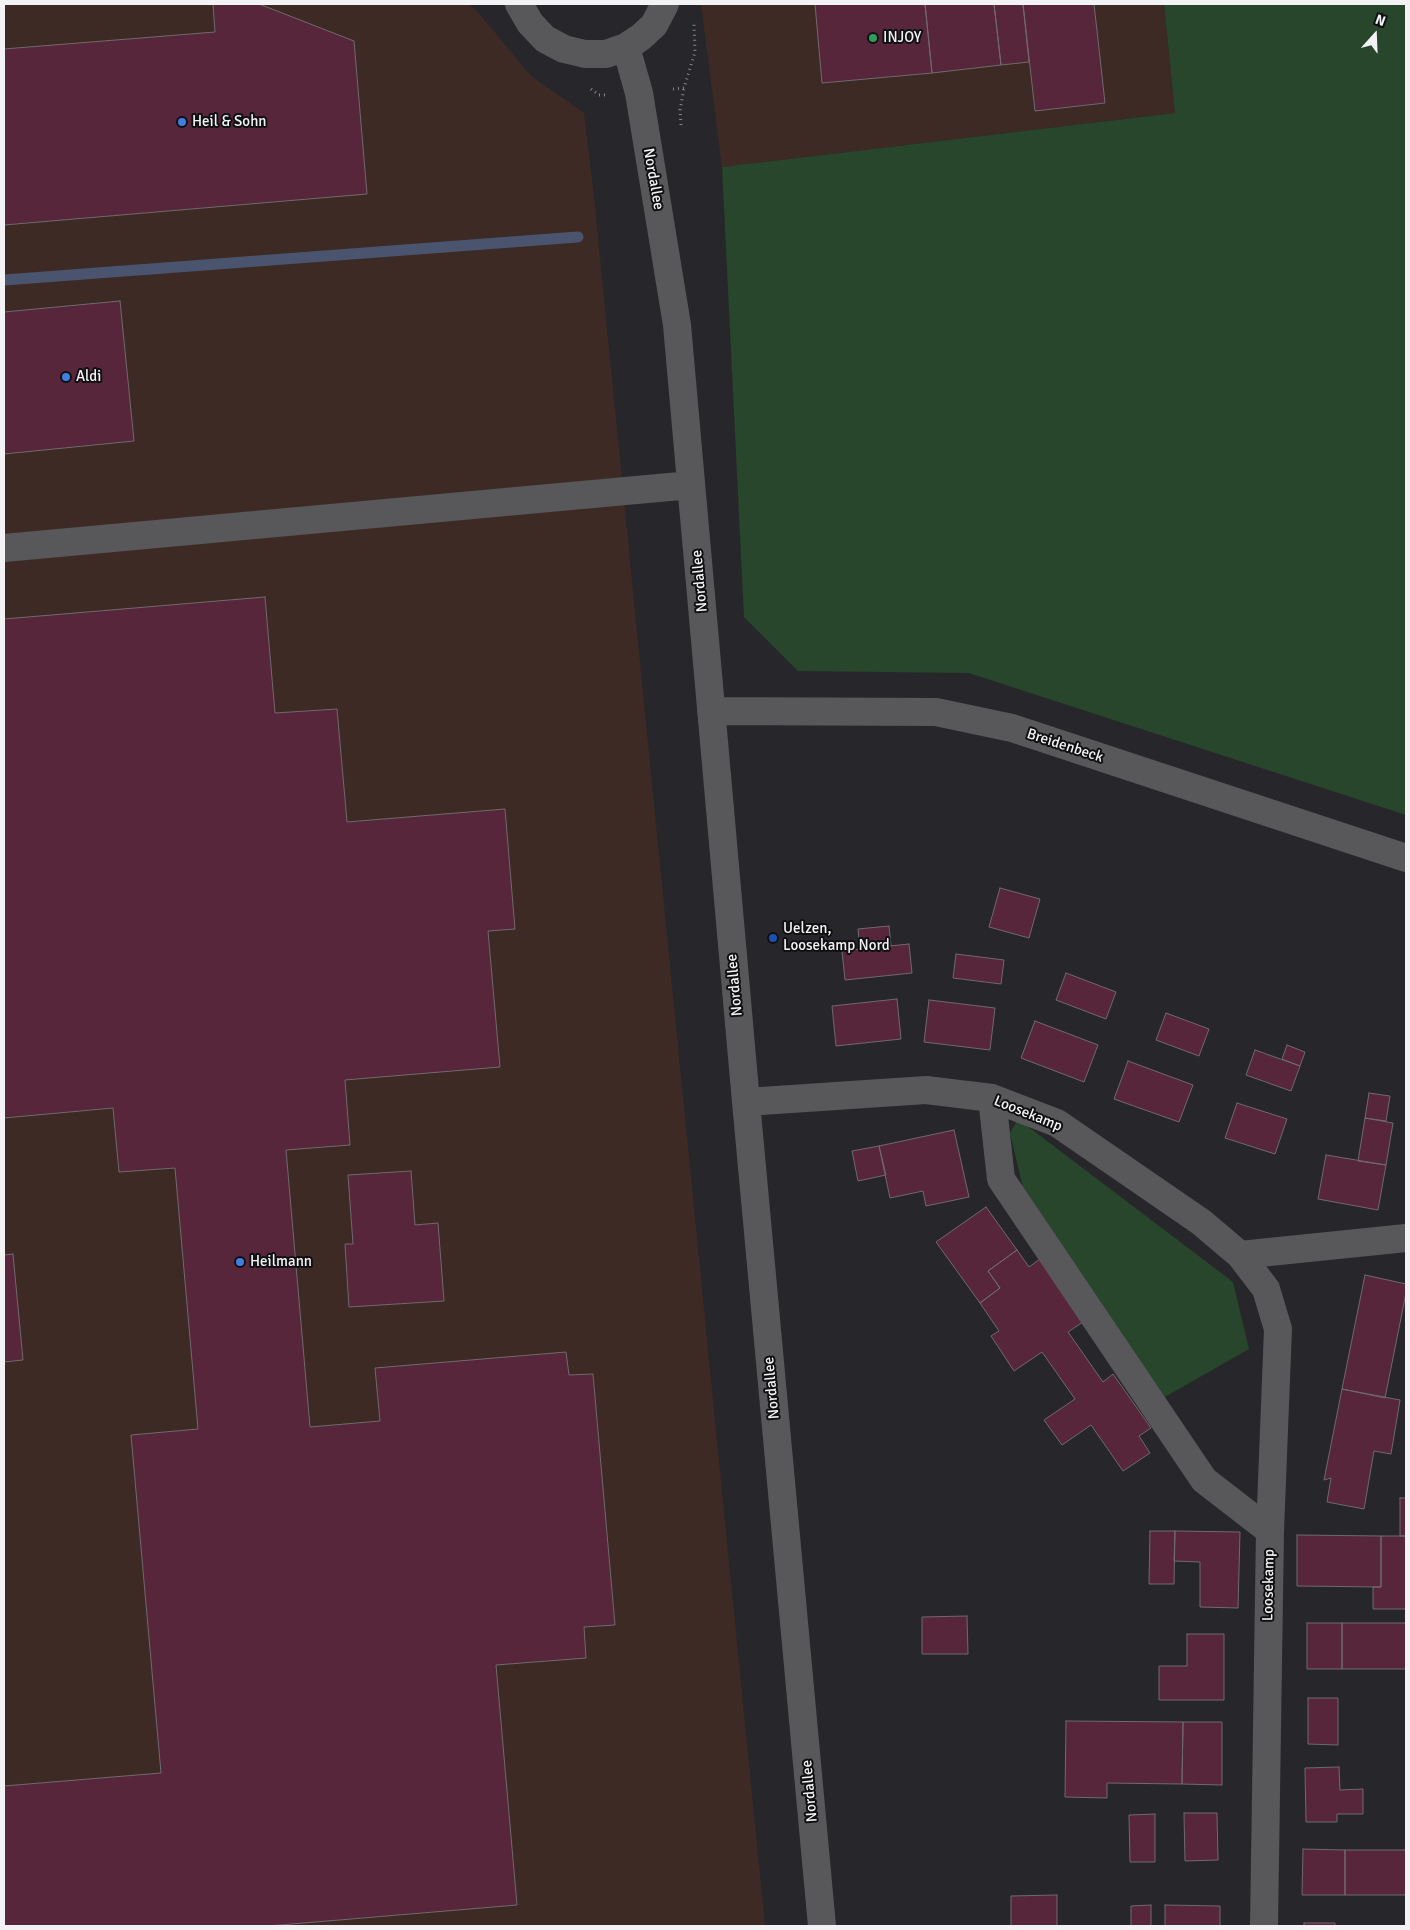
<!DOCTYPE html>
<html>
<head>
<meta charset="utf-8">
<style>
	body { margin:0 }
	#map { position:relative; width:1410px; height:1930px; overflow:hidden; background:#27272b; font-family:Signika,sans-serif }
	canvas { display:block }
	.frame { position:absolute; inset:0; border:5px solid #f3f3f6; pointer-events:none }
	.north { position:absolute; left:1350px; top:10px; width:50px; height:50px; -webkit-text-stroke:4px #101012; paint-order:stroke; rotate:20deg; font-size:14px; font-weight:700; line-height:20px; text-align:center; color:#f3f3f6 }
	.north::after { content:''; display:block; margin:auto; width:18px; height:22px; background:#f3f3f6; clip-path:polygon(50% 0,100% 100%,50% 72%,0 100%) }
</style>
</head>
<body>
<div id="map">
<canvas width="1410" height="1930"></canvas>
<div class="frame"></div>
<div class="north">N</div>
</div>
<script>
const ctx = document.querySelector('canvas').getContext('2d');
ctx.lineJoin = 'round';
function fill(path, color) {
  ctx.fillStyle = color;
  ctx.fill(path, 'evenodd');
}
function toPath(rows) {
  const path = new Path2D();
  for (const r of rows) {
    path.moveTo(r[0], r[1]);
    for (let i = 2; i < r.length; i += 2) path.lineTo(r[i], r[i + 1]);
  }
  return path;
}
function trace(path, color, width, dash) {
  ctx.strokeStyle = color;
  ctx.lineWidth = width;
  ctx.lineCap = dash ? 'butt' : 'round';
  ctx.setLineDash(dash || []);
  ctx.stroke(path);
}
function write(font, color, halo, rows, align = 'center') {
  ctx.font = font + ' Signika,sans-serif';
  ctx.lineWidth = 4;
  ctx.setLineDash([]);
  ctx.textBaseline = 'middle';
  ctx.strokeStyle = halo;
  ctx.fillStyle = color;
  for (const [text, x, y, turn = 0] of rows) {
    ctx.save();
    ctx.translate(x, y);
    ctx.rotate((+turn || 0) * Math.PI / 180);
    ctx.textAlign = isNaN(turn) ? turn : align;
    if (halo) ctx.strokeText(text, 0, 0);
    ctx.fillText(text, 0, 0);
    ctx.restore();
  }
}
const commercial = toPath([
	[4,4,468,4,477,11,531,76,584,113,594,197,765,1926,4,1926],
	[701,4,1164,4,1175,113,722,167]
]);
const green = toPath([
	[1164,4,1406,4,1406,815,969,673,798,671,744,617,722,167,1175,113],
	[1018,1119,1233,1282,1249,1349,1163,1398,1023,1188,1010,1133]
]);
const stream = toPath([
	[4,280,578,237]
]);
const building = toPath([
	[213,4,259,4,354,41,367,194,4,225,4,49,215,32,213,4],
	[815,4,925,4,932,73,822,83,815,4],
	[925,4,994,4,1001,65,932,73,925,4],
	[994,4,1023,4,1029,62,1001,65,994,4],
	[1023,4,1094,4,1105,103,1035,111,1023,4],
	[120,301,134,441,4,454,4,312,120,301],
	[265,597,275,713,337,709,347,822,505,809,515,929,488,931,500,1067,345,1080,350,1145,286,1150,310,1427,380,1421,375,1368,566,1352,569,1375,593,1374,615,1625,584,1627,586,1658,496,1665,517,1905,268,1926,4,1926,4,1786,161,1773,131,1435,198,1429,175,1168,119,1172,113,1108,4,1118,4,619,265,597],
	[1000,888,1040,899,1029,938,989,927,1000,888],
	[889,926,891,946,860,949,858,929,889,926],
	[909,944,912,973,845,980,842,951,909,944],
	[956,954,1004,960,1001,984,953,978,956,954],
	[1066,973,1116,992,1106,1019,1056,1000,1066,973],
	[897,999,901,1039,836,1046,832,1006,897,999],
	[929,1000,995,1008,990,1050,924,1042,929,1000],
	[1166,1013,1209,1029,1199,1056,1156,1040,1166,1013],
	[1035,1021,1098,1045,1084,1082,1021,1058,1035,1021],
	[1287,1045,1305,1052,1300,1066,1282,1059,1287,1045],
	[1255,1050,1300,1066,1291,1091,1246,1075,1255,1050],
	[1128,1061,1193,1085,1179,1122,1114,1099,1128,1061],
	[1369,1093,1390,1096,1386,1121,1365,1118,1369,1093],
	[1237,1103,1287,1119,1275,1154,1225,1138,1237,1103],
	[1365,1118,1393,1123,1386,1165,1358,1161,1365,1118],
	[954,1130,969,1197,926,1206,923,1191,890,1198,879,1146,954,1130],
	[879,1146,886,1175,858,1181,852,1151,879,1146],
	[1326,1155,1386,1165,1378,1210,1318,1199,1326,1155],
	[411,1171,415,1225,438,1223,444,1301,349,1307,345,1244,353,1244,348,1175,411,1171],
	[986,1207,1017,1250,988,1271,1000,1288,980,1303,936,1242,986,1207],
	[1017,1250,1029,1267,1040,1259,1083,1322,1068,1332,1103,1382,1113,1374,1151,1428,1139,1436,1150,1453,1123,1471,1091,1425,1062,1445,1044,1420,1075,1399,1042,1352,1014,1371,991,1336,999,1331,980,1303,1000,1288,988,1271,1017,1250],
	[13,1254,23,1360,4,1362,4,1255,13,1254],
	[1365,1275,1406,1284,1406,1293,1385,1398,1342,1389,1365,1275],
	[1342,1389,1400,1400,1391,1454,1374,1451,1364,1509,1327,1502,1331,1478,1324,1480,1342,1389],
	[1400,1498,1406,1498,1406,1536,1400,1536,1400,1498],
	[1150,1531,1175,1531,1174,1584,1149,1584,1150,1531],
	[1175,1531,1240,1532,1238,1608,1200,1607,1200,1562,1174,1561,1175,1531],
	[1297,1535,1381,1536,1381,1587,1297,1586,1297,1535],
	[1381,1536,1406,1536,1406,1609,1373,1609,1373,1587,1381,1587,1381,1536],
	[967,1616,968,1654,922,1654,922,1617,967,1616],
	[1307,1623,1342,1623,1342,1669,1307,1669,1307,1623],
	[1342,1623,1406,1623,1406,1669,1342,1669,1342,1623],
	[1187,1634,1224,1634,1224,1700,1159,1700,1159,1666,1187,1666,1187,1634],
	[1308,1698,1338,1698,1338,1745,1308,1744,1308,1698],
	[1066,1721,1183,1722,1182,1784,1107,1783,1107,1798,1065,1797,1066,1721],
	[1183,1722,1222,1722,1222,1785,1182,1784,1183,1722],
	[1339,1767,1340,1790,1363,1789,1363,1814,1337,1814,1337,1822,1306,1822,1305,1768,1339,1767],
	[1184,1813,1217,1813,1218,1860,1185,1861,1184,1813],
	[1155,1814,1155,1862,1130,1862,1129,1815,1155,1814],
	[1303,1849,1345,1850,1345,1895,1302,1895,1303,1849],
	[1345,1850,1406,1850,1406,1895,1345,1895,1345,1850],
	[1057,1895,1057,1926,1011,1926,1011,1896,1057,1895],
	[1151,1905,1151,1926,1131,1926,1131,1906,1151,1905],
	[1165,1905,1220,1906,1220,1926,1165,1926,1165,1905],
	[1304,1923,1335,1923,1335,1926,1304,1926,1304,1923]
]);
const path = toPath([
	[591,89,599,95,605,95],
	[673,89,684,88,695,52,694,24],
	[681,125,680,110,684,88]
]);
const minor = toPath([
	[519,4,530,23,545,39,564,49,585,54,606,54,626,47,641,37,654,25,665,4],
	[626,47,639,93,677,325,746,1102,822,1926],
	[4,548,691,485],
	[711,711,936,712,1012,728,1406,858],
	[992,1098,1001,1179,1204,1480,1270,1531],
	[746,1102,926,1090,992,1098,1057,1123,1201,1222,1240,1255,1266,1289,1278,1329,1270,1531,1264,1926],
	[1240,1255,1406,1238]
]);
const markers = [
	[873,38,5,"#2e9e5b"],
	[182,122,5,"#3f7fe0"],
	[66,377,5,"#3f7fe0"],
	[773,938,5,"#1a4fb4"],
	[240,1262,5,"#3f7fe0"]
];
const poiNames = [
	["INJOY",883,38],
	["Heil & Sohn",192,122],
	["Aldi",76,377],
	["Uelzen,",783,929],
	["Loosekamp Nord",783,946],
	["Heilmann",250,1262]
];
const streetNames = [
	["Nordallee",653,179,80],
	["Nordallee",700,581,-95],
	["Breidenbeck",1065,746,18],
	["Nordallee",735,985,-95],
	["Loosekamp",1028,1114,22],
	["Nordallee",772,1388,-95],
	["Loosekamp",1269,1585,-89],
	["Nordallee",810,1791,-95]
];
fill(commercial, '#3d2a25');
fill(green, '#28462b');
trace(stream, '#4a546f', 11);
fill(building, '#57263b');
trace(building, '#6f6a6b', 1);
trace(path, '#87878b', 3, [1, 4]);
trace(minor, '#58585a', 28);
for (const [x, y, r, color] of markers) {
  const dot = new Path2D();
  dot.arc(x, y, r, 0, 2 * Math.PI);
  ctx.fillStyle = color;
  ctx.fill(dot);
  trace(dot, '#101012', 2);
}
write('15px', '#f3f3f6', '#101012', poiNames, 'left');
write('15px', '#f3f3f6', '#101012', streetNames);
</script>
</body>
</html>
